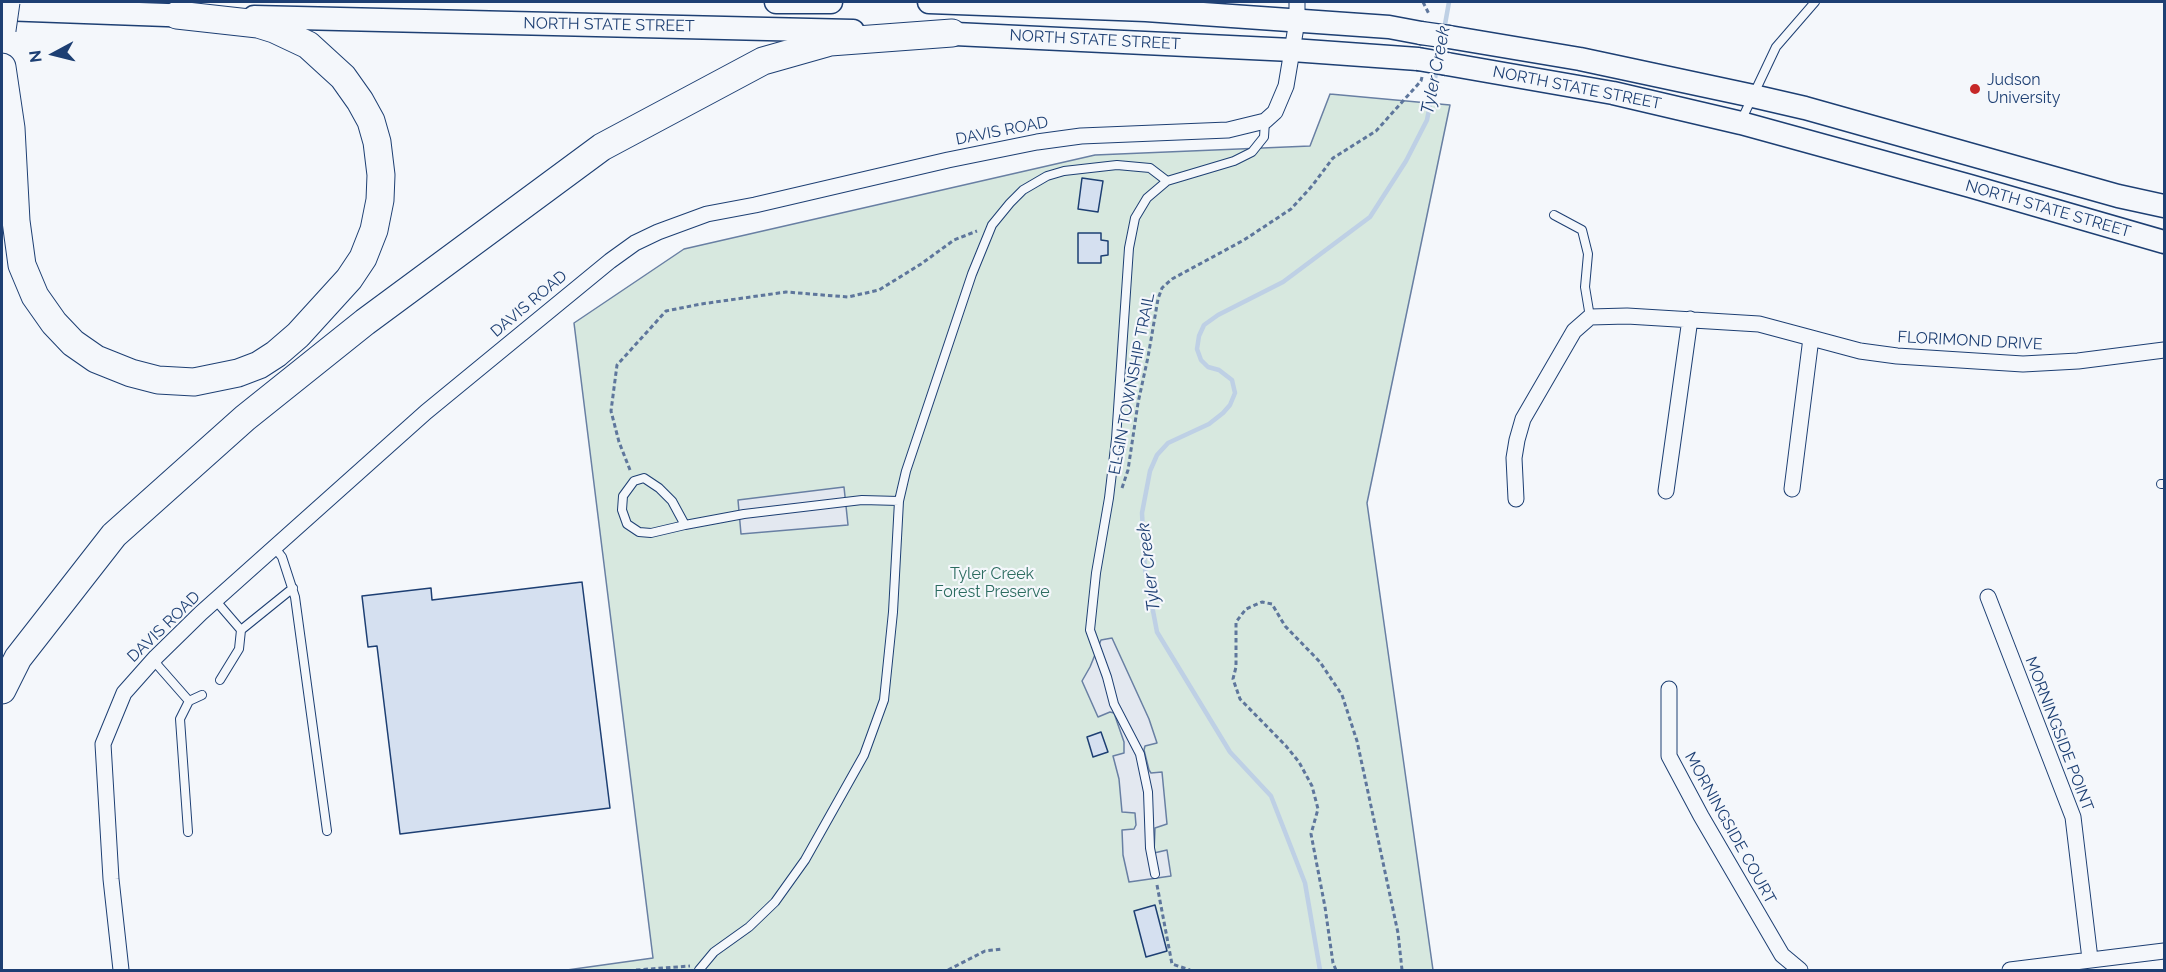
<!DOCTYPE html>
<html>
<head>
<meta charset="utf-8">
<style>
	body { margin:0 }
	#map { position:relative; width:2166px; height:972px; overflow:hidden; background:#f4f7fb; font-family:Raleway,sans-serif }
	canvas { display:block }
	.frame { position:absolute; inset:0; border:3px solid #1d3f73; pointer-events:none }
	.north { position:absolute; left:24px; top:24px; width:60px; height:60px; -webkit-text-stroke:4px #f4f7fb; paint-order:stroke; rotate:263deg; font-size:16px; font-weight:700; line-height:24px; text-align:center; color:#1d3f73 }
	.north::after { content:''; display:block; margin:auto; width:21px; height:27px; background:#1d3f73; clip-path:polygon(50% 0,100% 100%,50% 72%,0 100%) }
</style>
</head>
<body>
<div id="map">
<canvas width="2166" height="972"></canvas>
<div class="frame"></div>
<div class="north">N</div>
</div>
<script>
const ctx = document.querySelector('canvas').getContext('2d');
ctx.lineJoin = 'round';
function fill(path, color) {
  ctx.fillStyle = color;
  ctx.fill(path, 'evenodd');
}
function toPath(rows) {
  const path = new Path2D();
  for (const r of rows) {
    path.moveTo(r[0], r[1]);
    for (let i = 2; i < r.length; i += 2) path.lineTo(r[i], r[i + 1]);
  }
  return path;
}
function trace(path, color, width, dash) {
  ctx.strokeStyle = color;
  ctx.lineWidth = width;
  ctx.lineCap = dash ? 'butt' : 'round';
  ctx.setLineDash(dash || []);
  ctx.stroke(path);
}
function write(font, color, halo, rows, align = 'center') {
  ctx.font = font + ' Raleway,sans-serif';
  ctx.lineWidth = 4.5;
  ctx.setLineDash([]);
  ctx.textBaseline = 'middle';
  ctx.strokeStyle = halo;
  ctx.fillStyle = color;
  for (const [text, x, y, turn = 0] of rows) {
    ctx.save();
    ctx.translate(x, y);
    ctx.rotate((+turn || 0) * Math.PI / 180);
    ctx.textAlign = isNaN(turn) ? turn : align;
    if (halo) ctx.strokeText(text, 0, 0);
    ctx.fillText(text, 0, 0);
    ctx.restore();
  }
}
const green = toPath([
	[1330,94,1450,105,1367,503,1433,970,567,970,653,958,574,323,684,249,1095,155,1310,146,1330,94]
]);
const parking = toPath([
	[844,487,848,525,741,534,738,500,844,487],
	[1112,638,1149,719,1157,743,1145,746,1144,750,1149,770,1151,773,1162,772,1167,824,1155,828,1154,853,1167,850,1171,876,1129,882,1123,855,1122,830,1134,829,1136,825,1135,813,1122,812,1119,779,1113,756,1124,753,1124,742,1114,713,1110,712,1098,717,1082,681,1090,667,1101,640,1112,638]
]);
const stream = toPath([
	[1444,30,1449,2],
	[1320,970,1305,883,1271,796,1230,752,1157,632,1145,569,1142,513,1150,471,1157,455,1168,443,1209,424,1223,413,1230,405,1235,393,1232,380,1219,370,1208,367,1201,360,1197,349,1199,336,1204,325,1218,315,1283,282,1370,217,1406,161,1427,120,1437,68]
]);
const building = toPath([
	[1082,178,1103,181,1098,212,1078,209,1082,178],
	[1078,233,1101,233,1101,240,1108,241,1108,255,1101,256,1101,263,1078,263,1078,233],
	[582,582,610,808,400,834,377,646,368,647,362,596,431,588,432,600,582,582],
	[1101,732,1108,752,1093,757,1087,737,1101,732],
	[1155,905,1167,951,1146,957,1134,911,1155,905]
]);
const path = toPath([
	[1423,2,1429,14],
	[630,470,619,442,611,411,617,365,666,311,701,304,786,292,848,297,879,290,921,264,954,240,977,231],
	[1122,488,1128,470,1138,403,1148,357,1158,299,1162,288,1172,279,1244,240,1291,209,1312,186,1333,158,1376,131,1421,81,1422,77],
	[1157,885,1172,964,1190,970],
	[636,970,690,966],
	[948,970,985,951,1002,949],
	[1336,970,1333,963,1325,907,1311,834,1318,809,1312,786,1299,762,1286,746,1240,699,1233,679,1236,667,1236,622,1246,609,1262,602,1272,604,1285,626,1320,662,1342,695,1357,741,1371,806,1398,933,1402,970]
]);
const service = toPath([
	[1741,121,1776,47,1815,2],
	[1554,215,1582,230,1588,254,1585,287,1590,317],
	[2161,484,2164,484],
	[685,525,651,533,639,532,627,524,622,510,623,496,634,481,644,478,659,488,672,501,685,525,744,514,862,500,899,501],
	[275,548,282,557,295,597,327,831],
	[216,601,241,630,239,649,220,680],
	[241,630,293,588],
	[153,660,189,701,180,719,188,832],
	[189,701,202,695],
	[1155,874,1150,848,1148,792,1140,754,1114,704,1107,677,1090,630,1096,573,1109,498,1116,439,1129,248,1135,218,1147,198,1167,181,1234,161,1252,152,1264,137,1265,121],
	[699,970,714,952,749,927,775,902,805,860,864,755,884,700,893,612,899,501,906,471,972,274,992,225,1010,203,1023,190,1047,176,1064,171,1117,165,1150,168,1167,181]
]);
const minor = toPath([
	[1792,489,1811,338],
	[1666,491,1690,319],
	[1516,499,1514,458,1517,440,1523,419,1574,331,1590,317,1627,316,1759,324,1860,351,1897,356,2023,364,2078,361,2164,350],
	[1988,597,2073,817,2090,959],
	[1669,689,1669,756,1701,816,1782,955,1800,970],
	[121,970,111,879,103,744,124,693,156,657,201,613,426,412,610,261,635,243,658,232,707,214,755,205,948,160,1037,142,1081,136,1228,130,1265,121,1275,112,1286,86,1297,21,1297,2],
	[2010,970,2164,951]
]);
const primary = toPath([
	[776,2,831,2],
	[929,2,1146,10,1389,27,1421,33],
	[2,9,194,16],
	[254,17,853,31],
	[934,33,1292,50,1418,59],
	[1449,37,1580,59,1753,96,1805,108,2118,196,2164,206],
	[1447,64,1613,93,1741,123,1970,186,2164,242]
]);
const motorway = toPath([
	[2,67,11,128,16,221,22,265,35,296,54,323,73,343,96,359,131,373,158,380,194,382,238,373,259,365,276,354,298,335,349,279,363,258,374,230,380,200,381,175,377,142,371,121,360,101,343,77,308,45,274,29,258,24,177,15],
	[2,690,18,658,114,535,245,418,365,322,602,147,763,61,830,42,952,33]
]);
const primaryBridge = toPath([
	[1421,33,1449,37],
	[1418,59,1447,64]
]);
const motorwayBridge = toPath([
	[2,30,6,2]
]);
const markers = [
	[1975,89,6,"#c62828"]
];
const streetNames = [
	["NORTH STATE STREET",609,25,1],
	["NORTH STATE STREET",1095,40,3],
	["NORTH STATE STREET",1577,88,11],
	["DAVIS ROAD",1002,131,-11],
	["NORTH STATE STREET",2048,209,16],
	["DAVIS ROAD",529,304,-40],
	["FLORIMOND DRIVE",1970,341,3],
	["ELGIN TOWNSHIP TRAIL",1132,384,-79],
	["DAVIS ROAD",164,627,-44],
	["MORNINGSIDE POINT",2059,734,69],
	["MORNINGSIDE COURT",1730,828,61]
];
const poiNames = [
	["Judson",1987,80],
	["University",1987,98]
];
const parkNames = [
	["Tyler Creek",992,574],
	["Forest Preserve",992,592]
];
const waterNames = [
	["Tyler Creek",1436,70,-79],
	["Tyler Creek",1149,567,-97]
];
fill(green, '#d7e8df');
trace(green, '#687fa3', 1.5);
fill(parking, '#e3e8f0');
trace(parking, '#687fa3', 1.5);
trace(stream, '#bed0e5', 4.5);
fill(building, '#d5e0f0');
trace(building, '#1d3f73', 1.5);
trace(service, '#1d3f73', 10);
trace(minor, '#1d3f73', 17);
trace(primary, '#1d3f73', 25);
trace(motorway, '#1d3f73', 29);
trace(path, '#5e769c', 3, [4.5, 3]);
trace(service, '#f4f7fb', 8);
trace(minor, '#f4f7fb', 15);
trace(primary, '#f4f7fb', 22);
trace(motorway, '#f4f7fb', 27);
trace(primaryBridge, '#1d3f73', 25, []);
trace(motorwayBridge, '#1d3f73', 29, []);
trace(primaryBridge, '#f4f7fb', 22);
trace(motorwayBridge, '#f4f7fb', 27);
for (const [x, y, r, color] of markers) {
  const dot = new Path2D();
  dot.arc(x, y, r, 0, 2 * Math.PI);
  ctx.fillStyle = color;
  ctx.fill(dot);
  trace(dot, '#f4f7fb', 2);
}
write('16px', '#1d3f73', '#f4f7fb', streetNames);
write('16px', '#1d3f73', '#f4f7fb', poiNames, 'left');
write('16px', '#2c6c60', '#f4f7fb', parkNames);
write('italic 18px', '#1d3f73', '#f4f7fb', waterNames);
</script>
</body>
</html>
